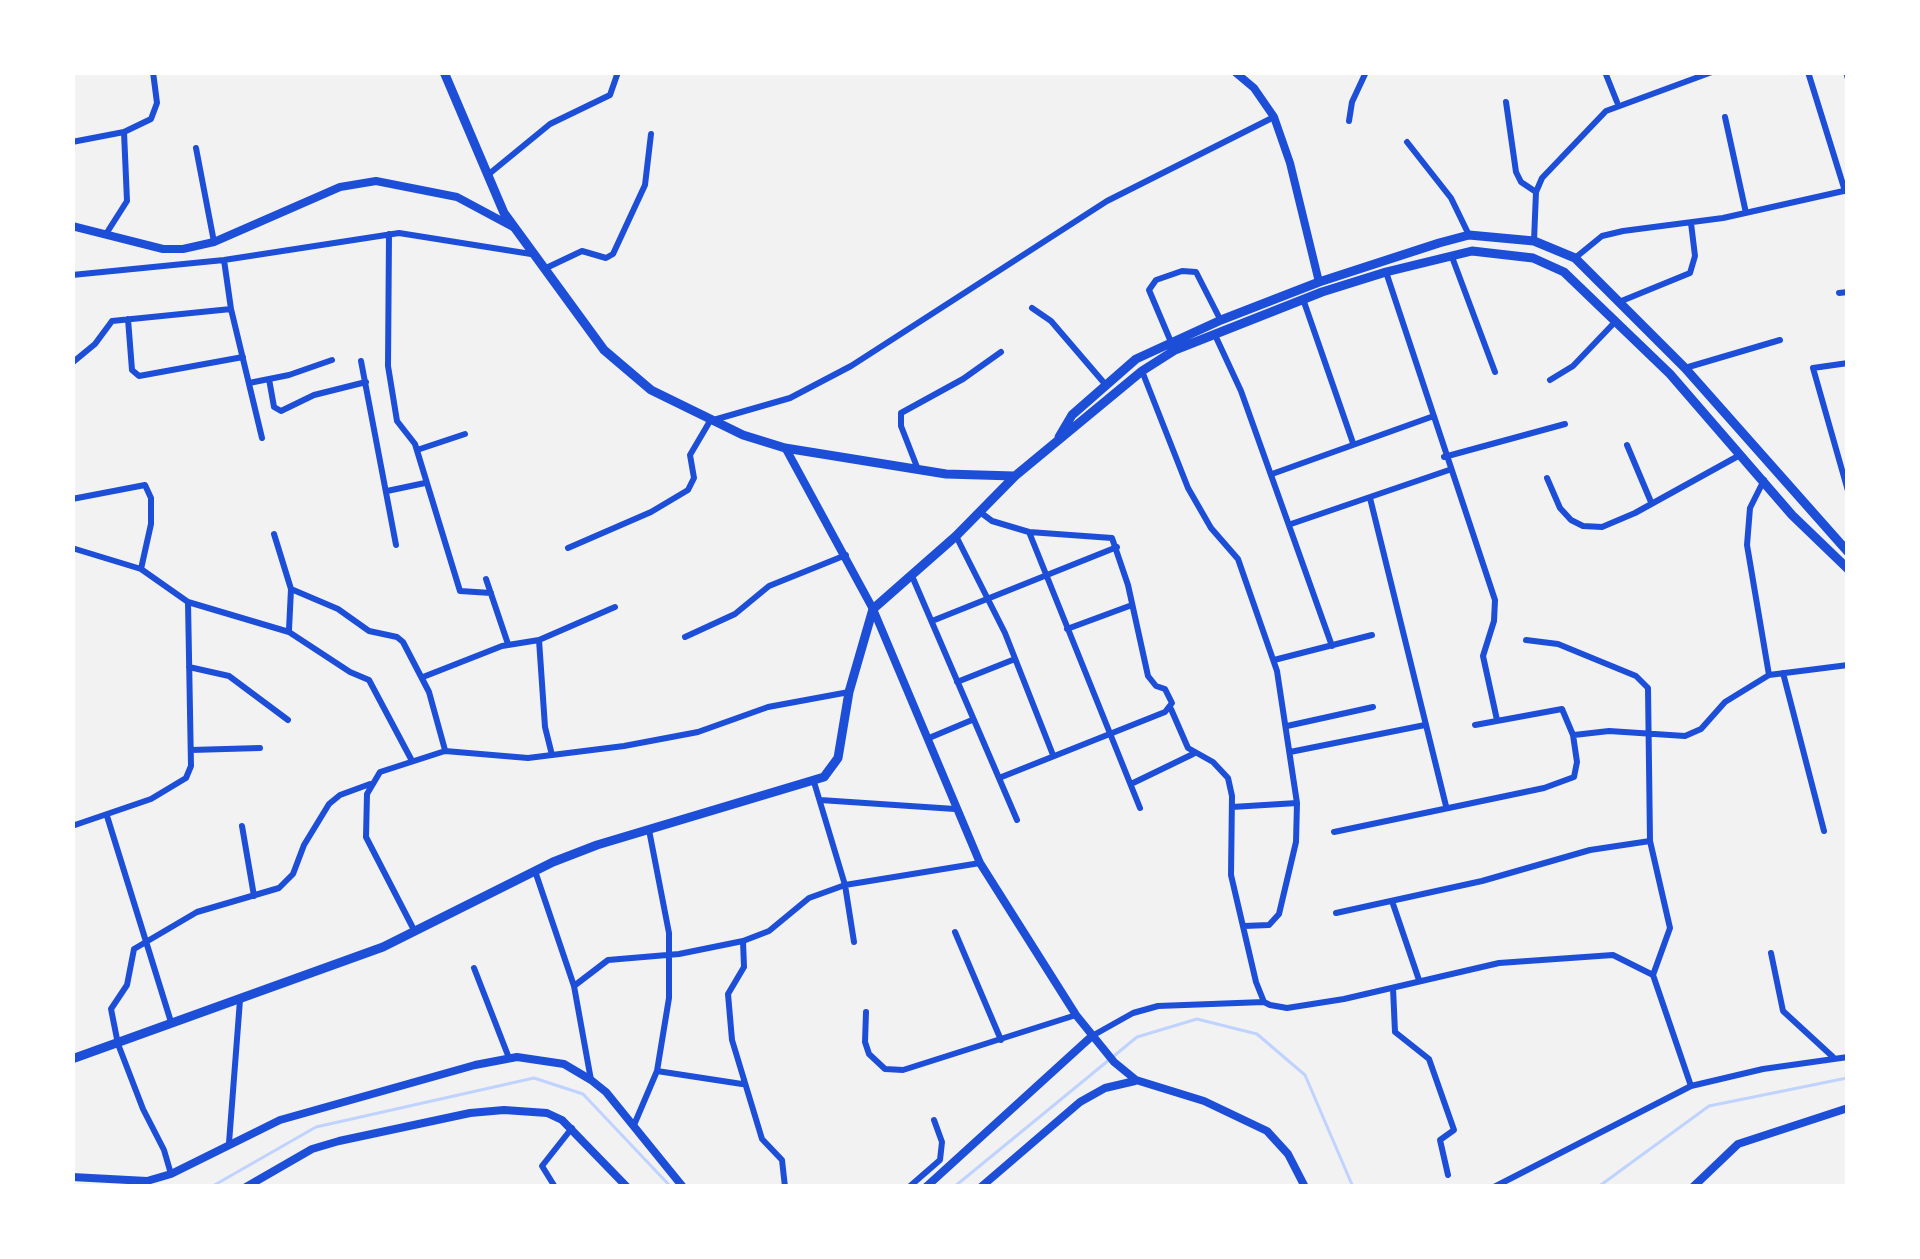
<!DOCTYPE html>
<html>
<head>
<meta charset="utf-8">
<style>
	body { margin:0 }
	#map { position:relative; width:1920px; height:1259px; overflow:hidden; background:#f2f2f2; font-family:"Exo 2",sans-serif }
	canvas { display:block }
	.frame { position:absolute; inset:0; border:75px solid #fff; pointer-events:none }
</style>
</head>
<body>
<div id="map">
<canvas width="1920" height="1259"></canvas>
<div class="frame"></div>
</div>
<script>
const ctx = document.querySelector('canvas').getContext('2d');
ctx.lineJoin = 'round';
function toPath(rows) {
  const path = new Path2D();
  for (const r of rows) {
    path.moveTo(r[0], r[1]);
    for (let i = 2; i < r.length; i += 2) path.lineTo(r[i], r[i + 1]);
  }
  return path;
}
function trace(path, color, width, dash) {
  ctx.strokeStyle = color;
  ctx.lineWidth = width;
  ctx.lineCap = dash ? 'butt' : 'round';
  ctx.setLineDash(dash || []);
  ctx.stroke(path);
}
const stream = toPath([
	[211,1187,316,1127,534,1078,583,1094,671,1187],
	[954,1187,1137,1037,1197,1019,1257,1034,1305,1075,1353,1187],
	[1598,1187,1709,1106,1847,1078]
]);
const minor = toPath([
	[1605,72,1617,102],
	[1808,72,1845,191],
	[1846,72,1848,79],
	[1506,102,1516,172,1521,182,1536,192],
	[1725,117,1746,213],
	[1349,121,1352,102,1366,72],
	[72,142,124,132,151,119,157,103,153,72],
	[1407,142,1451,198,1468,233],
	[196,148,214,242],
	[489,174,550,124,610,95,618,72],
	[106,234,127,201,124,132],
	[389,234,388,366,397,421,415,444,460,591,491,593],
	[1534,241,1536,192,1542,178,1606,111,1712,72],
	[1452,257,1495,372],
	[1575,258,1602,236,1623,231,1723,218,1848,190],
	[224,260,231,309,262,438],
	[544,269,582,251,606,258,613,254,645,185,651,134],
	[1386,272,1495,600,1494,621,1483,656,1497,720],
	[72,275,224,260,399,233,531,254],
	[1839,293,1848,292],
	[1303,299,1353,443],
	[1619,302,1690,273,1695,256,1691,223],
	[1032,308,1051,321,1105,384],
	[128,319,132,370,139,376,243,357],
	[1215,335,1241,391,1332,646],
	[1171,342,1149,290,1156,280,1182,271,1196,272,1220,319],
	[361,361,396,545],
	[72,363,95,344,112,321,231,309],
	[1848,363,1813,368,1848,491],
	[1685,368,1780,340],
	[1142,371,1188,488,1211,528,1238,559,1277,671,1297,803,1296,842,1279,914,1269,925,1244,926],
	[269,379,274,407,281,411,314,395,366,382],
	[1550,380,1573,366,1614,323],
	[249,383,289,375,332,360],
	[1627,445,1651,502],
	[417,450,465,434],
	[1444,457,1565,424],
	[917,467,901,426,901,413,963,379,1001,352],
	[1272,474,1431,417],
	[1547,478,1560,508,1571,520,1583,526,1602,527,1635,513,1740,455],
	[1764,480,1750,508,1747,545,1769,675],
	[387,491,425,483],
	[1370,498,1446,806],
	[72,499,145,485,151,498,151,524,141,569],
	[980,512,992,521,1029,532,1112,538,1128,585,1148,676,1156,686,1165,689,1172,703,1165,712,999,778],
	[1291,524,1449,470],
	[1029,532,1140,808],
	[274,534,291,589,289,630],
	[956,536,1005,633,1053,755],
	[72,548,141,569,188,602,289,632,350,672,369,680,411,759],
	[568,548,651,512,688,490,694,478,690,455,710,421,790,398,851,366,1107,201,1274,117],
	[912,576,1017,820],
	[486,579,508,644],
	[291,589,338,609,369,631,397,637,403,642,429,692,445,750],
	[932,621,1117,547],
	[1067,629,1132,605],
	[685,637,735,614,769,586,846,555],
	[539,640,545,727,552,755],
	[1526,640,1558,644,1636,676,1648,688,1650,841,1670,928,1653,975,1691,1086],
	[1274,660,1372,635],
	[189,667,229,676,288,720],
	[1783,673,1824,831],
	[423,677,502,646,539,640,615,607],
	[957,682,1015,659],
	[1171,709,1188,748,1213,762,1228,778,1232,796,1231,875,1256,982,1264,1002,1270,1005,1287,1008,1344,999,1499,963,1613,955,1653,975],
	[1287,726,1373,707],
	[1574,735,1609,731,1685,736,1701,729,1725,702,1769,675,1848,665],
	[929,738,972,720],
	[191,750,260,748],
	[1290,752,1425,725],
	[814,782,845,885,854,942],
	[1131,784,1193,754],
	[820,800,955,809],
	[1232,807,1297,803],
	[107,816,171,1022],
	[72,826,151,799,186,778,191,766,188,602],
	[242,826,254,896],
	[1334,832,1544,788,1574,777,1577,762,1573,735,1562,709,1475,725],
	[535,871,574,986,591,1080],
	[1392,901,1419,980],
	[1336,913,1482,881,1590,850,1650,841],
	[414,930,366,837,367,794,380,772,445,751,528,758,624,746,698,732,768,707,849,692],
	[955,932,1001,1040],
	[743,941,744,967,728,994,732,1040,762,1139,782,1160,785,1187],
	[1771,953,1783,1011,1833,1057],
	[474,968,509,1058],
	[574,986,608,960,679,954,743,941,769,931,809,898,845,885,980,863],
	[1393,988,1395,1032,1429,1059,1454,1130,1440,1140,1448,1175],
	[866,1012,865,1042,869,1054,885,1069,903,1070,1076,1015],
	[1092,1036,1133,1013,1158,1006,1264,1002],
	[657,1071,742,1084],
	[634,1125,657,1071,669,998,669,933,649,830],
	[229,1143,240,1000],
	[171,1174,164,1150,143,1109,118,1044,111,1009,127,985,134,949,197,912,279,888,293,874,304,845,329,804,340,795,370,784],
	[555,1187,542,1166,572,1128],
	[909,1187,940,1160,942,1142,934,1120],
	[1494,1187,1691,1086,1763,1069,1848,1057]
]);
const tertiary = toPath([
	[1235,72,1254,88,1274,117,1290,163,1319,282],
	[72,226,163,249,183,249,214,242,340,187,376,181,457,197,513,227],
	[786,449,873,609,980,863,1076,1015,1114,1062,1136,1080,1204,1101,1267,1131,1288,1154,1305,1187],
	[72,1177,147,1181,171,1174,280,1120,475,1065,517,1057,564,1064,591,1080,606,1092,683,1187],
	[246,1187,312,1149,339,1141,470,1113,504,1110,547,1113,562,1120,627,1187],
	[926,1187,1092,1036],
	[981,1187,1080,1102,1105,1088,1135,1081],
	[1693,1187,1738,1144,1848,1108]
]);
const secondary = toPath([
	[444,72,504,213,604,350,651,390,743,435,785,448,946,474,1014,476],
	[1059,437,1072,415,1136,359,1221,320,1319,282,1439,243,1469,235,1534,241,1575,258,1685,368,1848,552],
	[72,1059,383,947,553,862,597,845,824,777,838,758,849,692,873,609,956,536,1015,476,1142,371,1175,350,1322,292,1386,272,1472,251,1533,258,1564,272,1670,374,1792,515,1848,569]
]);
trace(stream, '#bfd3fe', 3);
trace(minor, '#1d4ed8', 6);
trace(tertiary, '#1d4ed8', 8);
trace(secondary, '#1d4ed8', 9);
</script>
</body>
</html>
